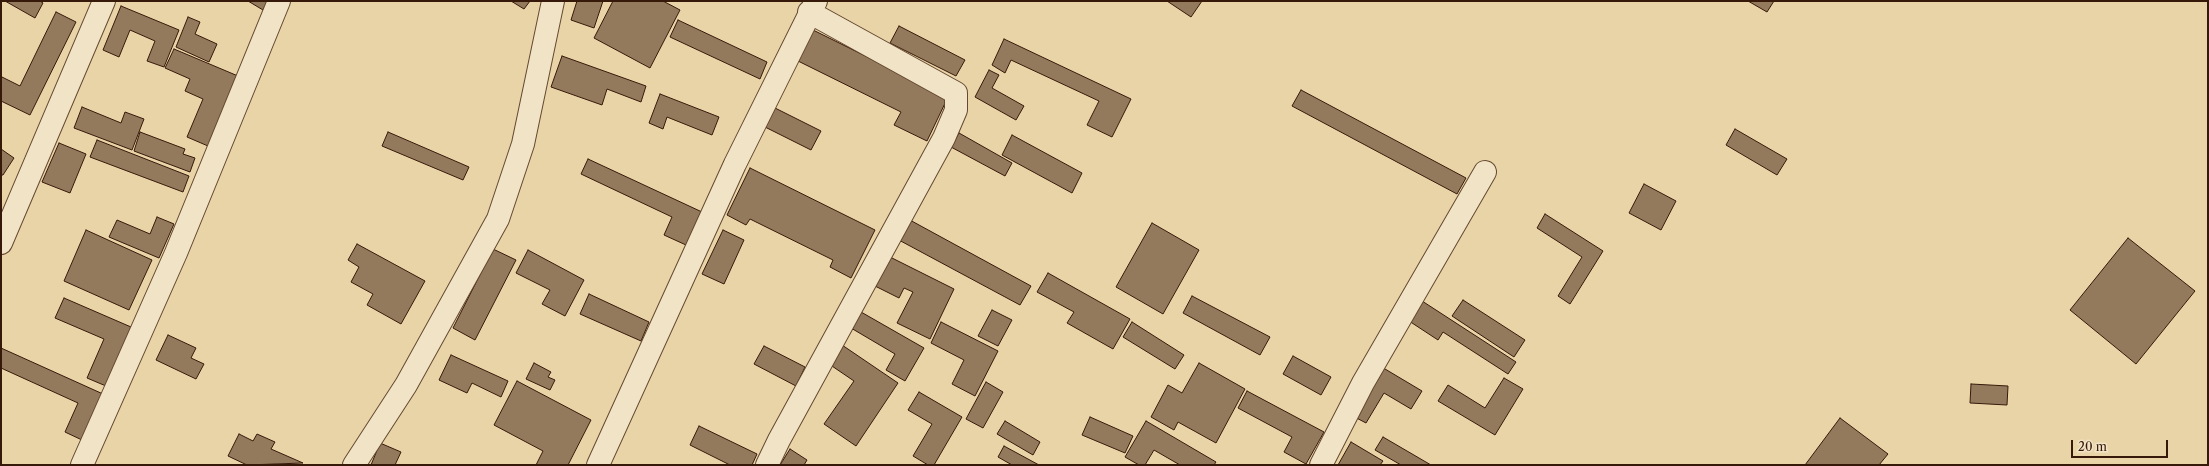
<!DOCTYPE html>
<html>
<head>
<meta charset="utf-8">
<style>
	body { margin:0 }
	#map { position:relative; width:2209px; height:466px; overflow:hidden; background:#e9d4a7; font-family:"Libre Caslon Text",serif }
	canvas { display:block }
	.frame { position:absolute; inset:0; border:2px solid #37190a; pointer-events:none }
	.scale { position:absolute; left:2071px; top:440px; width:97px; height:18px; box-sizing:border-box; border:2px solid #37190a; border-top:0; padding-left:5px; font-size:12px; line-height:14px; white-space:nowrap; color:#37190a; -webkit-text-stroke:3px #f1e3c6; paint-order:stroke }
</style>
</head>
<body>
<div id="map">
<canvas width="2209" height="466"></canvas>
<div class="frame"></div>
<div class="scale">20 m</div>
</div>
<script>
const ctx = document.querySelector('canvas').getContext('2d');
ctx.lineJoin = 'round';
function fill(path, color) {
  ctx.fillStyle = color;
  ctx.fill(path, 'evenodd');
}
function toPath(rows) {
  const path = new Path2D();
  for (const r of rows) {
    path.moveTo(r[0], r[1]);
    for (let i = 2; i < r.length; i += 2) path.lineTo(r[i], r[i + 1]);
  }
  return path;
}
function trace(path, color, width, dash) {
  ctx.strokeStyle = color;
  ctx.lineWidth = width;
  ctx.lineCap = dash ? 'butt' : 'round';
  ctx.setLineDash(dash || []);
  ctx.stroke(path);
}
const building = toPath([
	[5,1,40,1,43,3,35,18,5,1],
	[248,1,268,1,263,10,248,1],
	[511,1,530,1,524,9,511,1],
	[577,1,603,1,594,28,571,20,577,1],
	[613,1,663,1,680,10,650,68,594,38,613,1],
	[1167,1,1202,1,1191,17,1167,1],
	[1748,1,1774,1,1767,12,1748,1],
	[121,6,179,30,164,67,147,61,155,41,130,30,119,57,103,50,121,6],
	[56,12,76,22,30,115,1,101,1,80,2,77,20,86,56,12],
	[188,17,200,22,195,34,217,44,209,62,176,47,188,17],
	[678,20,767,62,760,79,670,37,678,20],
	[899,26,965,60,956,76,890,43,899,26],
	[811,29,948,97,927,141,894,125,901,112,796,60,811,29],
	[1004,39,1131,99,1112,137,1087,125,1099,101,1011,60,1005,73,992,65,1004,39],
	[174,49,238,76,208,146,187,137,203,99,185,91,190,79,165,68,174,49],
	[562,56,646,86,641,102,607,89,602,105,551,87,562,56],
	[989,70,999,75,992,88,1024,106,1016,120,975,97,989,70],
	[1301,90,1466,178,1457,194,1292,106,1301,90],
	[660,94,719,117,712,135,667,117,663,129,649,123,660,94],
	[82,107,121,123,125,112,144,119,132,150,74,128,82,107],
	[775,108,821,131,811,150,765,127,775,108],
	[1735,129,1787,159,1777,175,1726,145,1735,129],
	[140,132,185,149,183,154,195,158,190,172,134,151,140,132],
	[388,132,469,167,463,180,382,146,388,132],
	[959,133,1012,163,1005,176,951,147,959,133],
	[1012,135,1082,173,1072,193,1002,155,1012,135],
	[97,140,189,176,183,192,90,157,97,140],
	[59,143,86,154,70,193,42,182,59,143],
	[1,149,14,158,3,175,1,175,1,149],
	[588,159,702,212,686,245,664,235,672,217,581,174,588,159],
	[750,168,875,230,851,278,830,267,833,260,750,219,746,225,727,215,750,168],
	[1644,184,1676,201,1661,230,1629,213,1644,184],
	[1545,214,1603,251,1570,304,1558,296,1582,257,1537,228,1545,214],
	[157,217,174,224,159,258,109,237,117,220,150,234,157,217],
	[908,219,1031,286,1020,305,897,239,908,219],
	[1152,223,1199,250,1163,314,1116,287,1152,223],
	[86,230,152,260,129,310,64,281,86,230],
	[723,230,744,240,724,284,702,274,723,230],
	[2128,238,2195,291,2136,364,2070,310,2128,238],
	[357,244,425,281,401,324,367,305,373,294,351,282,359,267,348,260,357,244],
	[493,249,516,260,475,340,453,328,493,249],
	[528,250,584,280,565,316,542,304,550,290,516,273,528,250],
	[890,257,954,289,930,339,897,323,913,292,904,288,899,298,875,286,890,257],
	[1048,273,1130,319,1113,349,1067,323,1074,312,1037,292,1048,273],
	[589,294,649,322,641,341,580,314,589,294],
	[1192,296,1270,337,1260,355,1183,313,1192,296],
	[64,298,131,327,106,386,87,378,104,339,55,318,64,298],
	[1419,299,1516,362,1508,374,1443,332,1438,340,1406,319,1419,299],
	[1463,300,1525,340,1514,357,1452,316,1463,300],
	[992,310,1012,320,998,346,978,336,992,310],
	[861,312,924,348,905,381,886,370,895,354,851,328,861,312],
	[941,322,998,351,975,396,952,384,964,360,931,343,941,322],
	[1132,322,1184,355,1175,369,1123,337,1132,322],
	[168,335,196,348,191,358,204,364,196,379,156,360,168,335],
	[842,345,898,383,856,446,824,424,854,381,829,364,842,345],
	[764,346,805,367,796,386,754,364,764,346],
	[1,348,103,394,82,440,65,432,78,403,1,368,1,348],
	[451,355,508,381,501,397,472,383,467,393,439,380,451,355],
	[1293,356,1331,377,1321,395,1283,374,1293,356],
	[534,363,551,372,548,377,555,380,550,390,526,379,534,363],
	[1199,363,1245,389,1216,443,1178,422,1174,430,1151,417,1168,385,1182,393,1199,363],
	[1380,366,1422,391,1411,409,1384,393,1366,423,1351,415,1380,366],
	[1504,378,1523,389,1495,435,1438,401,1448,385,1485,408,1504,378],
	[517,381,591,420,568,465,536,465,543,451,494,425,517,381],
	[986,382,1003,392,983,428,966,419,986,382],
	[1971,384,2008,386,2007,405,1970,403,1971,384],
	[1247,391,1324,432,1306,464,1284,452,1292,437,1238,408,1247,391],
	[919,392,962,417,934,465,928,465,913,456,932,424,908,410,919,392],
	[1090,417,1133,436,1125,453,1082,435,1090,417],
	[1840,418,1888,454,1879,465,1805,465,1840,418],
	[1005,421,1040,442,1033,455,997,434,1005,421],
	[1146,421,1216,462,1214,465,1180,465,1154,450,1145,465,1139,465,1125,457,1146,421],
	[699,426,757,454,752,465,730,465,690,445,699,426],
	[239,434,253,441,257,434,275,442,271,449,303,463,247,465,228,456,239,434],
	[1383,437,1431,465,1401,465,1375,450,1383,437],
	[1351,442,1383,461,1380,465,1338,465,1351,442],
	[380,443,401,452,395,465,371,465,380,443],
	[1004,446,1039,465,1012,465,998,457,1004,446],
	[790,449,807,460,804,465,780,465,790,449]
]);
const minor = toPath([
	[1,243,104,1],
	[82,465,176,253,279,1],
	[354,465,406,385,498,219,523,144,553,1],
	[598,465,735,164,816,1],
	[767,465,779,440,944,138,956,110,956,93,809,12],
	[1321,465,1363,383,1485,172]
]);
fill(building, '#947a5c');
trace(building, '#37190a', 1);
trace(minor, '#644831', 24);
trace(minor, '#f1e3c6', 22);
</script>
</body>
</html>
